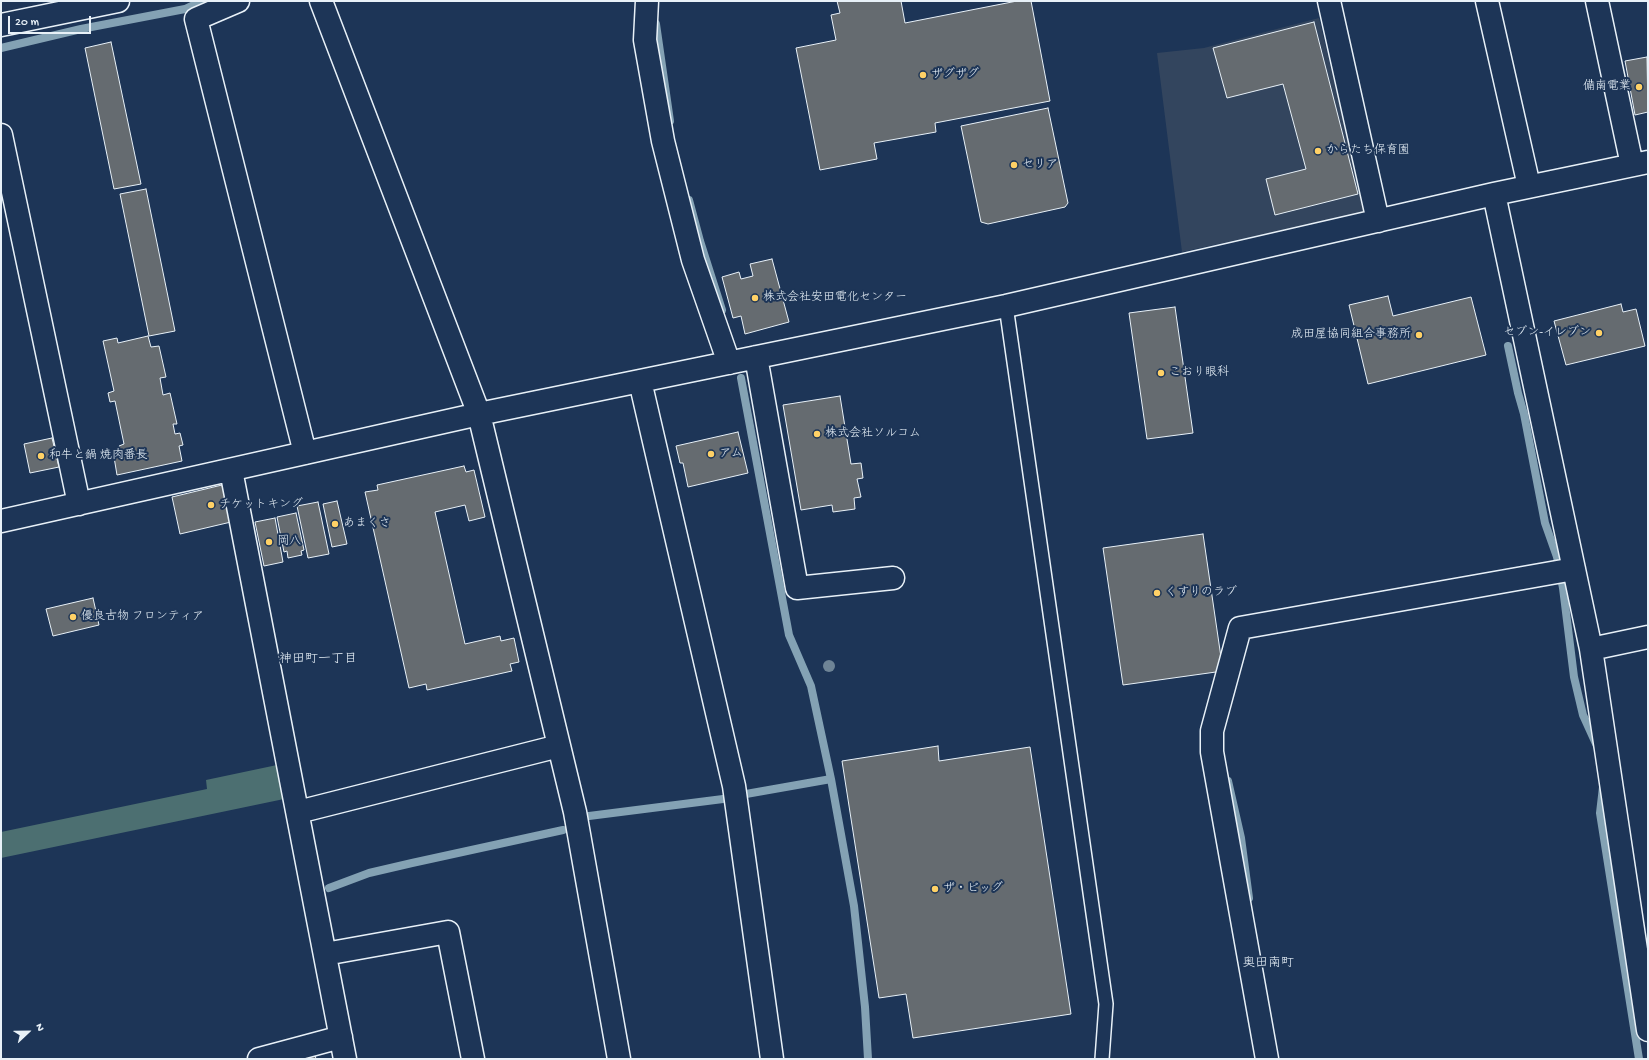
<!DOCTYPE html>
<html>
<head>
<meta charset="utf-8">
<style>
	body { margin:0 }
	#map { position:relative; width:1649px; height:1060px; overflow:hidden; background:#1d3557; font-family:"Gochi Hand",sans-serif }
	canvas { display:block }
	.frame { position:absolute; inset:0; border:2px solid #e8f1f8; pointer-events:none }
	.north { position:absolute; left:8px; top:1012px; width:40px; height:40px; -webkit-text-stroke:3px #1d3557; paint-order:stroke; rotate:68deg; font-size:11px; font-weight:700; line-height:16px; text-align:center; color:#e8f1f8 }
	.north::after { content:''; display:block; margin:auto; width:14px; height:18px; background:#e8f1f8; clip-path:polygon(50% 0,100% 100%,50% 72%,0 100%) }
	.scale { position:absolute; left:8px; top:16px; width:83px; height:18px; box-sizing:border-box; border:2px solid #e8f1f8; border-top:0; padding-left:5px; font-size:12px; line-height:14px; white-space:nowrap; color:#e8f1f8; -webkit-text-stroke:3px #1d3557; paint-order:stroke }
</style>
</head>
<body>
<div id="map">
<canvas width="1649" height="1060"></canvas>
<div class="frame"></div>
<div class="north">N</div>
<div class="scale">20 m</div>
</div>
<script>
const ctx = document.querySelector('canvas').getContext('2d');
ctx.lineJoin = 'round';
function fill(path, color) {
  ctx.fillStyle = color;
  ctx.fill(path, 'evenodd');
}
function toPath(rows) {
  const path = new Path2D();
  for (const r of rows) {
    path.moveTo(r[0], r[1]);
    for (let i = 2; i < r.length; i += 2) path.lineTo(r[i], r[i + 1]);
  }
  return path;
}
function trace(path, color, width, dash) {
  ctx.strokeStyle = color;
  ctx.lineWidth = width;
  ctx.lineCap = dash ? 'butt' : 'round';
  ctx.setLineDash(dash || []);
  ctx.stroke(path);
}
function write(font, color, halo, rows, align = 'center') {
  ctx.font = font + ' "Gochi Hand","Klee One",sans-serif';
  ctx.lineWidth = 4;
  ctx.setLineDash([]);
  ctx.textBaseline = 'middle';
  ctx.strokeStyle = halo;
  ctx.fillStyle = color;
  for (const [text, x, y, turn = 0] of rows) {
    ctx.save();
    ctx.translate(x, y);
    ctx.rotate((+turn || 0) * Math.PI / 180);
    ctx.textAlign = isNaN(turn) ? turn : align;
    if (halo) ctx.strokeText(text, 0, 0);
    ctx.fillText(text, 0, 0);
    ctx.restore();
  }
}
const built = toPath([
	[1319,18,1365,212,1182,252,1157,53,1204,48]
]);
const green = toPath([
	[277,765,284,799,1,858,1,832,207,789,206,780]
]);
const stream = toPath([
	[656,24,670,121],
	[1,48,81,29,185,9,202,1],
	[689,200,700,241,722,310],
	[1508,346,1518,393,1524,414,1545,523,1557,557,1563,588,1574,677,1583,715,1598,748],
	[741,378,789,635,811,686,831,779,854,906,865,1007,868,1059],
	[1228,781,1241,838,1249,898],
	[1603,787,1600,813,1639,1059],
	[746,794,831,779],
	[589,816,723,799],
	[329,888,369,873,412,863,563,830]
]);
const building = toPath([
	[837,1,901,1,905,23,1017,1,1031,1,1050,101,935,123,936,132,874,143,877,159,820,170,796,48,836,40,831,15,840,13,837,1],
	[1314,22,1358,194,1275,215,1266,179,1306,169,1283,84,1227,98,1213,48,1314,22],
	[111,42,141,184,114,189,85,48,111,42],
	[1647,57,1648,112,1635,115,1625,61,1647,57],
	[1048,108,1068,203,1065,207,988,224,981,222,961,126,1048,108],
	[146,189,175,331,149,336,120,194,146,189],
	[772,259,789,322,745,334,741,316,733,318,722,277,739,272,741,279,753,276,750,264,772,259],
	[1388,296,1393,316,1471,297,1486,355,1368,384,1349,305,1388,296],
	[1621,304,1623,312,1636,309,1645,346,1566,365,1554,321,1621,304],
	[1175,307,1193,433,1147,439,1129,313,1175,307],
	[148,336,151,347,159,346,166,377,160,378,163,395,170,393,177,424,173,424,175,434,180,433,183,445,179,446,182,461,117,475,114,457,117,457,116,452,120,451,119,446,124,444,115,401,110,402,108,393,114,391,103,341,117,338,118,343,148,336],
	[840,396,851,464,861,463,863,478,857,479,861,497,854,498,855,509,833,512,832,505,801,510,783,405,840,396],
	[738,432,748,473,688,487,683,463,680,463,676,446,738,432],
	[52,438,59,467,30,473,24,444,52,438],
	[464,466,466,472,474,470,485,517,469,521,465,505,435,512,465,644,500,636,501,641,514,638,519,662,510,664,512,671,427,690,426,684,409,688,365,492,378,490,377,485,464,466],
	[222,485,231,522,180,534,172,497,222,485],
	[337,501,347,544,332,547,323,504,337,501],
	[318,502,329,554,308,558,297,506,318,502],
	[296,513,304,550,301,551,302,555,288,558,287,551,284,552,277,517,296,513],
	[275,518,283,562,264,566,255,522,275,518],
	[1203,534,1223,671,1123,685,1103,548,1203,534],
	[93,598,99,625,53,636,46,609,93,598],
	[938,746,939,761,1030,747,1071,1014,913,1038,906,994,879,998,842,761,938,746],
	[315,1055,316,1059,297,1059,315,1055]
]);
const service = toPath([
	[1006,306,1106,1004,1102,1059]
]);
const minor = toPath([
	[238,1,196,19,305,453],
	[321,1,479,414,575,812,619,1059],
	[647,1,645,40,663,141,693,260,729,363],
	[1329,1,1378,221],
	[1487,1,1529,186],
	[1597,1,1632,165],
	[1,25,118,1],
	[1,135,79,504],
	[1494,194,1591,649,1648,1030],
	[756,357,797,588,893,578],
	[640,381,734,786,772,1059],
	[231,470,345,1059],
	[1,521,479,414,1006,306,1494,194,1648,162],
	[1591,649,1648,637],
	[298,812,559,746],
	[325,954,448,932,473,1059],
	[259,1059,341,1037],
	[1267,1059,1212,752,1212,731,1240,628,1574,569]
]);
const trees = [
	[829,666]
];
const markers = [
	[923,75,4,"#ffd166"],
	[1639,87,4,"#ffd166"],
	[1318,151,4,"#ffd166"],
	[1014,165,4,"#ffd166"],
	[755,298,4,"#ffd166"],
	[1599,333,4,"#ffd166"],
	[1419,335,4,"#ffd166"],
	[1161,373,4,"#ffd166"],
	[817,434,4,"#ffd166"],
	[711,454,4,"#ffd166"],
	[41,456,4,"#ffd166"],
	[211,505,4,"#ffd166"],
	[335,524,4,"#ffd166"],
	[269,542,4,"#ffd166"],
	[1157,593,4,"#ffd166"],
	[73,617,4,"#ffd166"],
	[935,889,4,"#ffd166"]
];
const poiNames = [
	["ザグザグ",931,75],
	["備南電業",1631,87,"right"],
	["からたち保育園",1326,151],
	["セリア",1022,165],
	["株式会社安田電化センター",763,298],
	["セブン-イレブン",1591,333,"right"],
	["成田屋協同組合事務所",1411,335,"right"],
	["こおり眼科",1169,373],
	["株式会社ソルコム",825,434],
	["アム",719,454],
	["和牛と鍋 焼肉番長",49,456],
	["チケットキング",219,505],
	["あまくさ",343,524],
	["岡八",277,542],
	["くすりのラブ",1165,593],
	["優良古物 フロンティア",81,617],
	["ザ・ビッグ",943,889]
];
const neighbourhoodNames = [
	["神田町一丁目",318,660],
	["奥田南町",1268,964]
];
fill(built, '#33455e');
fill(green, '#4c6f71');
trace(stream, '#84a2b4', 8);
fill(building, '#656b70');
trace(building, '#e8f1f8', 1);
trace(service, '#e8f1f8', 16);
trace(minor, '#e8f1f8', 25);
trace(service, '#1d3557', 13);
trace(minor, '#1d3557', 22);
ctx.fillStyle = '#6e8496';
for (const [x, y] of trees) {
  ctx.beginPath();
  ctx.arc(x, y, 6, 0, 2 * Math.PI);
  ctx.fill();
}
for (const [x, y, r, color] of markers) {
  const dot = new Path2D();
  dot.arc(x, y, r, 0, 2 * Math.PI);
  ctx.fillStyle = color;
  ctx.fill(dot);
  trace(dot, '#1d3557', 1.5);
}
write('12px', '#e8f1f8', '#1d3557', poiNames, 'left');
write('13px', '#e8f1f8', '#1d3557', neighbourhoodNames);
</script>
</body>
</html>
